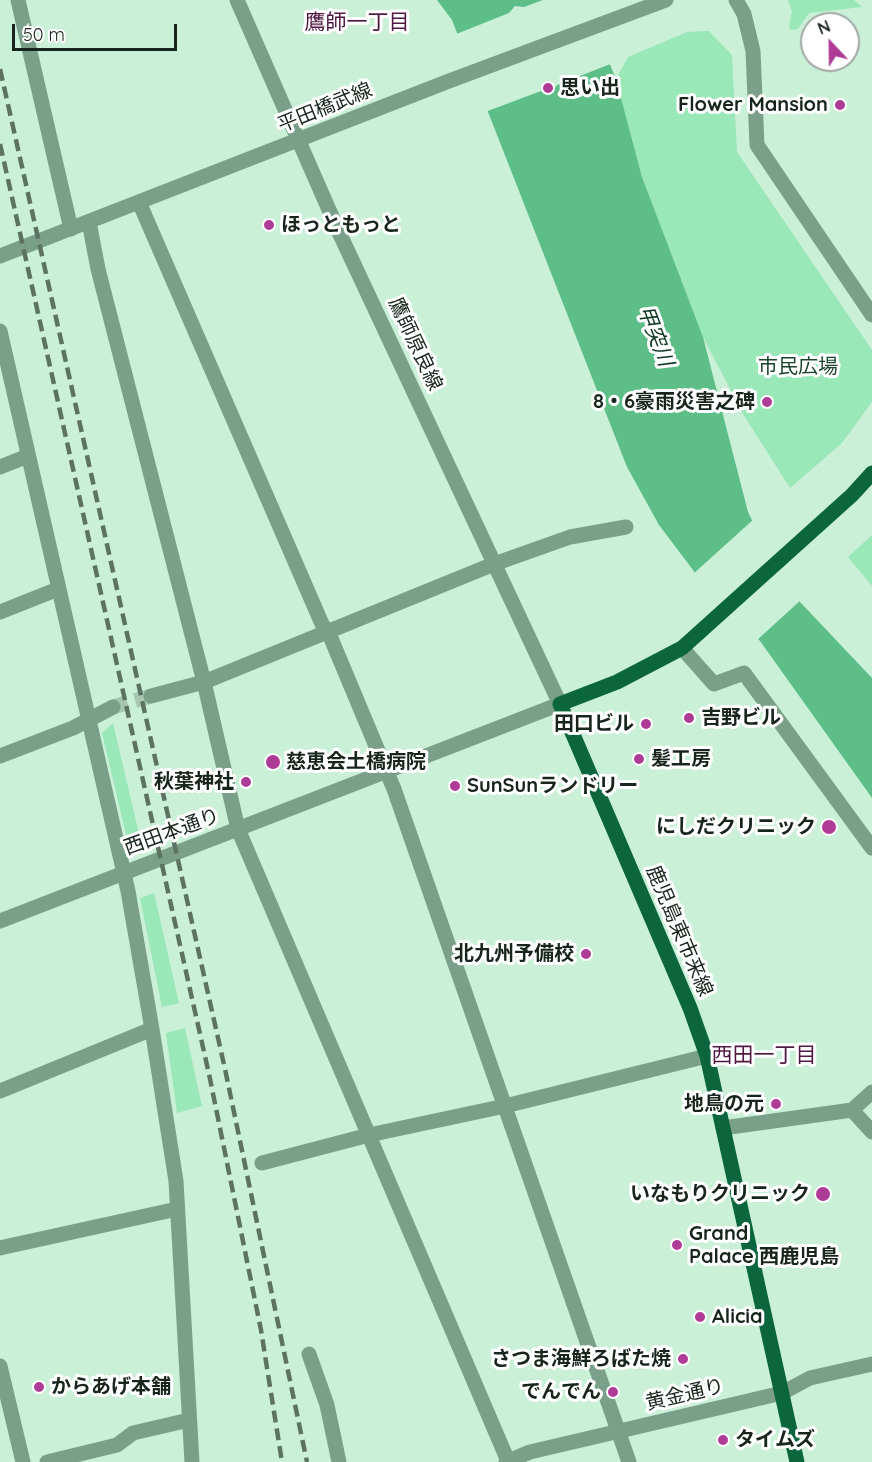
<!DOCTYPE html>
<html>
<head>
<meta charset="utf-8">
<style>
	body { margin:0 }
	#map { position:relative; width:872px; height:1462px; overflow:hidden; background:#cbf0d8; font-family:Quicksand,sans-serif }
	canvas { display:block }
	.north { position:absolute; left:800px; top:12px; width:60px; height:60px; box-sizing:border-box; background:#fff; border:2px solid #a2a8a4; border-radius:50%; rotate:338deg; font-size:16px; font-weight:700; line-height:24px; text-align:center; color:#17251c }
	.north::after { content:''; display:block; margin:auto; width:21px; height:27px; background:#ae3c97; clip-path:polygon(50% 0,100% 100%,50% 72%,0 100%) }
	.scale { position:absolute; left:12px; top:24px; width:165px; height:27px; box-sizing:border-box; border:3px solid #17251c; border-top:0; padding-left:8px; font-size:18px; line-height:21px; white-space:nowrap; color:#17251c; -webkit-text-stroke:4px #fff; paint-order:stroke }
</style>
</head>
<body>
<div id="map">
<canvas width="872" height="1462"></canvas>
<div class="north">N</div>
<div class="scale">50 m</div>
</div>
<script>
const ctx = document.querySelector('canvas').getContext('2d');
ctx.lineJoin = 'round';
function fill(path, color) {
  ctx.fillStyle = color;
  ctx.fill(path, 'evenodd');
}
function toPath(rows) {
  const path = new Path2D();
  for (const r of rows) {
    path.moveTo(r[0], r[1]);
    for (let i = 2; i < r.length; i += 2) path.lineTo(r[i], r[i + 1]);
  }
  return path;
}
function trace(path, color, width, dash) {
  ctx.strokeStyle = color;
  ctx.lineWidth = width;
  ctx.lineCap = dash ? 'butt' : 'round';
  ctx.setLineDash(dash || []);
  ctx.stroke(path);
}
function write(font, color, halo, rows, align = 'center') {
  ctx.font = font + ' Quicksand,"Noto Sans JP",sans-serif';
  ctx.lineWidth = 6;
  ctx.setLineDash([]);
  ctx.textBaseline = 'middle';
  ctx.strokeStyle = halo;
  ctx.fillStyle = color;
  for (const [text, x, y, turn = 0] of rows) {
    ctx.save();
    ctx.translate(x, y);
    ctx.rotate((+turn || 0) * Math.PI / 180);
    ctx.textAlign = isNaN(turn) ? turn : align;
    if (halo) ctx.strokeText(text, 0, 0);
    ctx.fillText(text, 0, 0);
    ctx.restore();
  }
}
const green = toPath([
	[788,0,854,0,862,7,809,13,798,29,791,30,789,26,792,11],
	[709,31,732,55,737,152,872,350,872,402,842,443,790,488,743,414,703,337,642,177,616,79,628,57,687,32],
	[872,535,872,586,848,557],
	[113,723,140,838,128,843,102,733],
	[154,893,179,1003,162,1007,140,898],
	[185,1028,202,1106,177,1113,166,1033]
]);
const water = toPath([
	[437,0,583,0,616,79,642,177,703,337,748,512,783,584,872,678,872,798,760,641,699,578,659,525,627,467,452,20]
]);
const pier = toPath([
	[543,0,586,0,613,63,557,85,551,93,541,91,485,112,454,35,509,13,515,6,524,7],
	[754,519,786,582,802,599,756,641,692,575]
]);
const minorTunnel = toPath([
	[113,707,151,696]
]);
const minor = toPath([
	[18,0,71,229],
	[139,202,322,624,330,636,394,789,629,1462],
	[89,222,98,269,204,682,238,829,508,1461],
	[0,331,128,891,152,1029,176,1181,192,1462],
	[0,467,28,456],
	[0,612,58,589],
	[682,648,714,684,744,673,872,848],
	[151,696,204,682,494,564,570,537,626,527],
	[0,756,73,728,113,707],
	[0,1091,152,1029],
	[852,1110,872,1132],
	[723,1128,852,1110,872,1092],
	[262,1163,369,1135,505,1106,707,1056],
	[0,1248,177,1209],
	[309,1354,327,1405,339,1462],
	[47,1462,117,1445,133,1433,189,1420]
]);
const tertiary = toPath([
	[736,0,744,14,753,51,757,145,872,315],
	[0,256,449,81,666,0],
	[0,921,560,704,337,228,237,0],
	[0,1366,23,1462],
	[506,1462,530,1452,782,1393,810,1378,872,1364]
]);
const primary = toPath([
	[797,1462,707,1056,690,1008,560,704,617,682,682,648,852,495,872,473]
]);
const rail = toPath([
	[0,69,225,1069,307,1462],
	[0,144,209,1074,261,1330,282,1462]
]);
const markers = [
	[548,88,6,"#ae3c97"],
	[840,105,6,"#ae3c97"],
	[269,225,6,"#ae3c97"],
	[767,402,6,"#ae3c97"],
	[689,718,6,"#ae3c97"],
	[646,724,6,"#ae3c97"],
	[639,759,6,"#ae3c97"],
	[273,762,8,"#ae3c97"],
	[246,782,6,"#ae3c97"],
	[455,786,6,"#ae3c97"],
	[829,827,8,"#ae3c97"],
	[586,954,6,"#ae3c97"],
	[776,1104,6,"#ae3c97"],
	[823,1194,8,"#ae3c97"],
	[677,1245,6,"#ae3c97"],
	[700,1317,6,"#ae3c97"],
	[683,1359,6,"#ae3c97"],
	[39,1387,6,"#ae3c97"],
	[613,1392,6,"#ae3c97"],
	[723,1440,6,"#ae3c97"]
];
const poiNames = [
	["思い出",560,88],
	["Flower Mansion",828,105,"right"],
	["ほっともっと",281,225],
	["8・6豪雨災害之碑",755,402,"right"],
	["吉野ビル",701,718],
	["田口ビル",634,724,"right"],
	["髪工房",651,759],
	["慈恵会土橋病院",286,762],
	["秋葉神社",234,782,"right"],
	["SunSunランドリー",467,786],
	["にしだクリニック",816,827,"right"],
	["北九州予備校",574,954,"right"],
	["地鳥の元",764,1104,"right"],
	["いなもりクリニック",810,1194,"right"],
	["Grand",689,1234],
	["Palace 西鹿児島",689,1257],
	["Alicia",712,1317],
	["さつま海鮮ろばた焼",671,1359,"right"],
	["からあげ本舗",51,1387],
	["でんでん",601,1392,"right"],
	["タイムズ",735,1440]
];
const streetNames = [
	["平田橋武線",325,108,-22],
	["鷹師原良線",415,344,65],
	["西田本通り",172,832,-20],
	["鹿児島東市来線",679,931,67],
	["黄金通り",685,1395,-13]
];
const parkNames = [
	["市民広場",798,367]
];
const neighbourhoodNames = [
	["鷹師一丁目",357,23],
	["西田一丁目",764,1056]
];
const waterNames = [
	["甲突川",655,336,69]
];
fill(green, '#9ae7b8');
fill(water, '#5ebe88');
fill(pier, '#cbf0d8');
trace(minorTunnel, '#a7c7b2', 15, [15, 8]);
trace(minor, '#7ba089', 15);
trace(tertiary, '#7ba089', 15);
trace(primary, '#0b663d', 15);
trace(rail, '#5c7364', 4.5, [12, 6]);
for (const [x, y, r, color] of markers) {
  const dot = new Path2D();
  dot.arc(x, y, r, 0, 2 * Math.PI);
  ctx.fillStyle = color;
  ctx.fill(dot);
  trace(dot, '#fff', 2);
}
write('bold 20px', '#17251c', '#fff', poiNames, 'left');
write('20px', '#17251c', '#fff', streetNames);
write('20px', '#1a432c', '#fff', parkNames);
write('21px', '#4f1843', '#fff', neighbourhoodNames);
write('italic 21px', '#103924', '#fff', waterNames);
</script>
</body>
</html>
